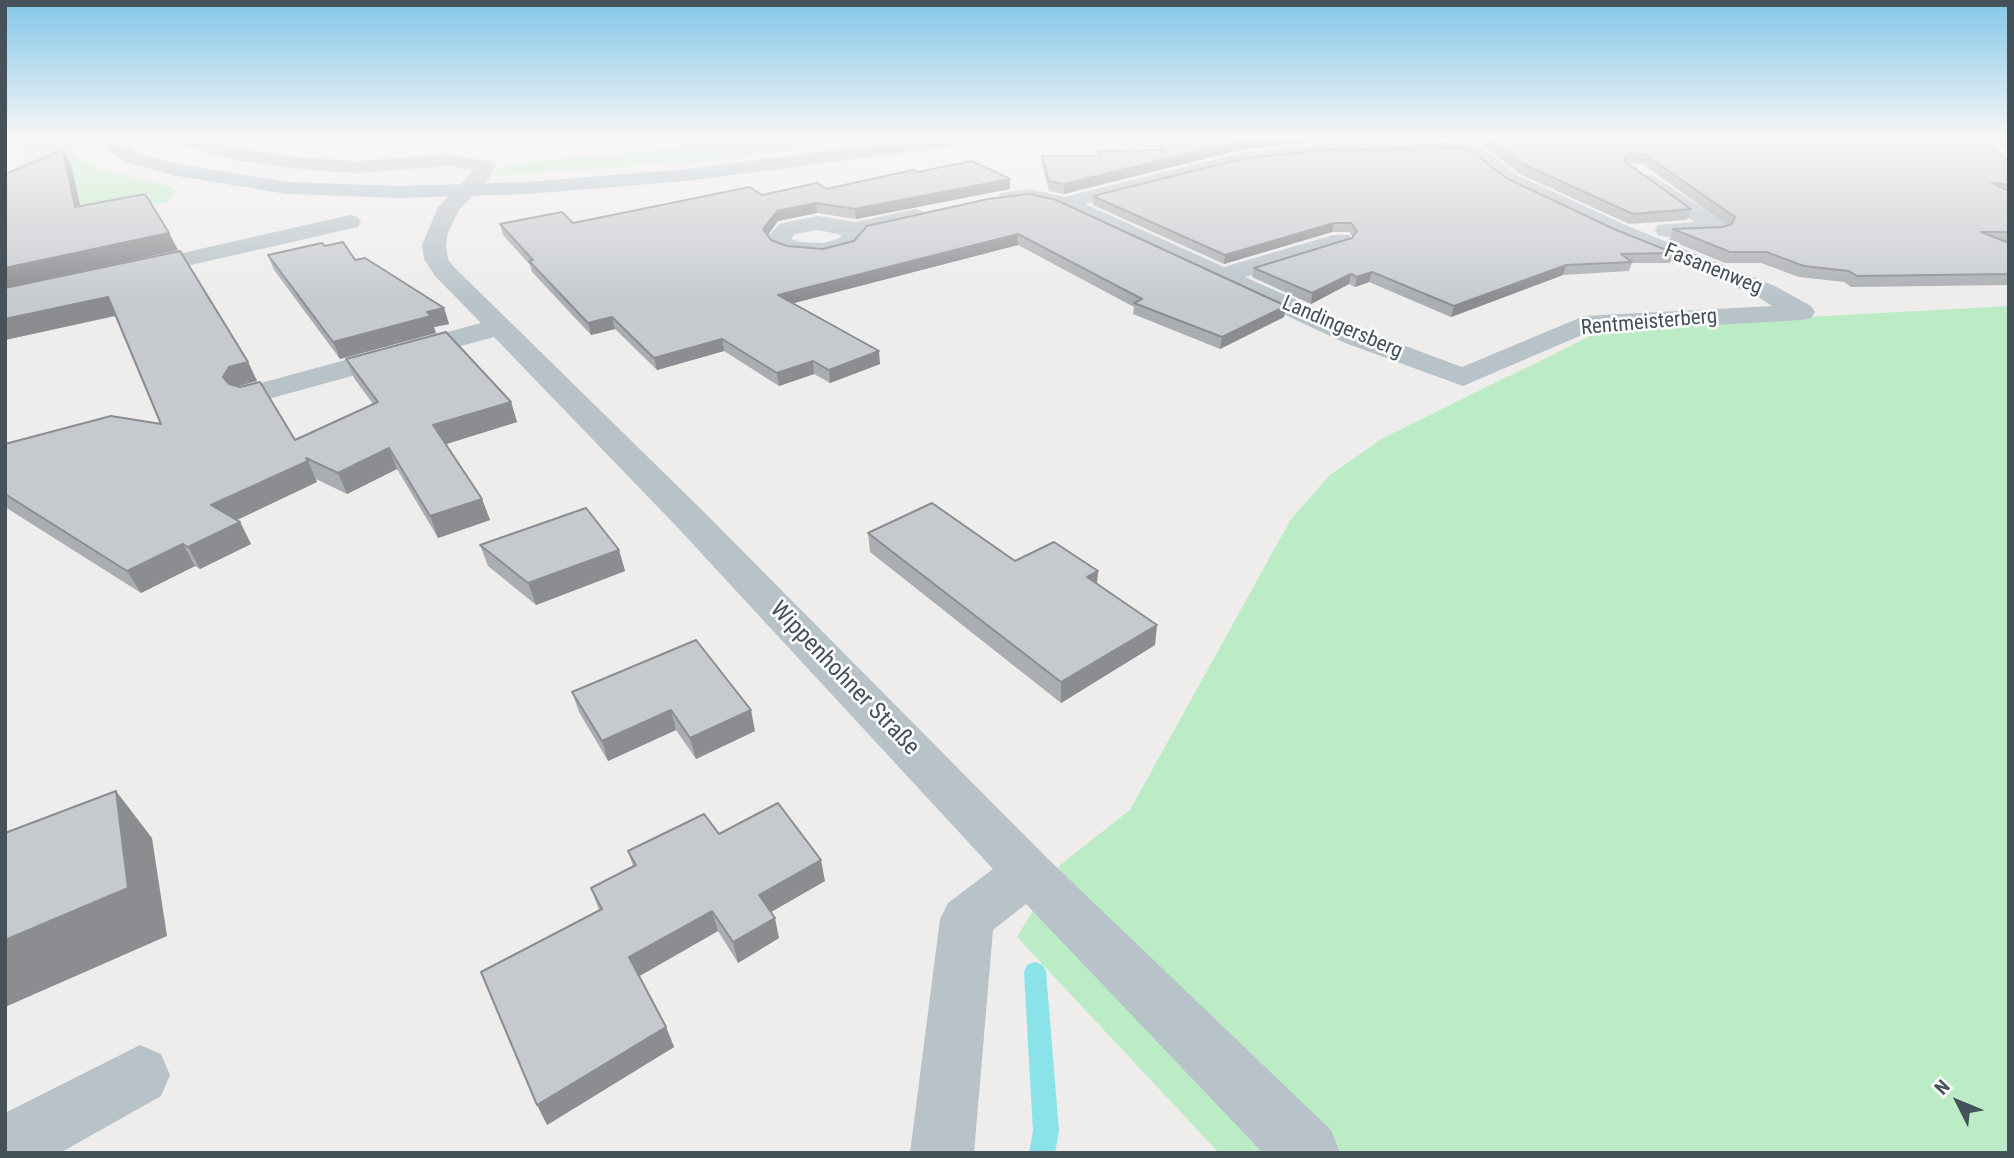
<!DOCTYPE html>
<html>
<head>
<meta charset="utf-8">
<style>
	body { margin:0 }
	#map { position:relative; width:2014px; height:1158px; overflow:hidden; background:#efecec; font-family:"Roboto Condensed",sans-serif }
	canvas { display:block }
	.frame { position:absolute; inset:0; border:7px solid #455259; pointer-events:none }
	.north { position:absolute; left:1923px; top:1067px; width:70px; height:70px; -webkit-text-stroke:5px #fff; paint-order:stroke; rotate:313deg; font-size:19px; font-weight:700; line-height:28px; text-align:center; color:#455259 }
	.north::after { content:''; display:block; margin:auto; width:24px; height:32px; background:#455259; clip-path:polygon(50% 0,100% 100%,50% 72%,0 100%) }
</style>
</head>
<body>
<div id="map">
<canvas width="2014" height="1158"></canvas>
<div class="frame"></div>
<div class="north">N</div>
</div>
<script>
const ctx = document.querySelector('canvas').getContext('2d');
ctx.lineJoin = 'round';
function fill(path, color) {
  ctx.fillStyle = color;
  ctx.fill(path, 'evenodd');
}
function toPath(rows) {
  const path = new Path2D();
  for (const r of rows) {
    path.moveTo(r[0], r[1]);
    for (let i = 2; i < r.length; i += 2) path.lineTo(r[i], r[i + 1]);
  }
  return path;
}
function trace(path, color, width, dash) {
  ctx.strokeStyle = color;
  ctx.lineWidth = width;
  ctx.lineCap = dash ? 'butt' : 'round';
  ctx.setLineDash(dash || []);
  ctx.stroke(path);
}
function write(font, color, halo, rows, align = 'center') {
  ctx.font = font + ' "Roboto Condensed",sans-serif';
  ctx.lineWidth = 5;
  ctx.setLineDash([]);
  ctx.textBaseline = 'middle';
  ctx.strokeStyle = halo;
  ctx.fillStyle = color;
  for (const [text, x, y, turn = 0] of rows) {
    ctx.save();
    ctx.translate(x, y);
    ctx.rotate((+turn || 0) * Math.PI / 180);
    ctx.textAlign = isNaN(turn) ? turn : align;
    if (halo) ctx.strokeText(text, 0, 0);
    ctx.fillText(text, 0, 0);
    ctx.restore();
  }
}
const green = toPath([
	[10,138,64,138,78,158,99,169,170,186,176,193,167,202,105,214,80,204,42,200,14,175,25,151],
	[663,138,880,138,704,161,493,176,497,170,505,166,526,162,682,147],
	[2009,306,2009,1153,1219,1153,1017,937,1060,865,1130,810,1291,519,1330,475,1383,438,1607,328]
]);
const stream = toPath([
	[1035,962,1043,965,1046,972,1059,1131,1055,1153,1029,1153,1033,1131,1024,972,1027,965,1035,962]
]);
const minor = toPath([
	[171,138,199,138,235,148,299,157,358,161,448,154,493,162,496,166,489,178,459,210,448,233,446,245,448,259,453,266,704,512,1046,857,1331,1130,1340,1153,1263,1153,1026,904,993,930,974,1153,910,1153,940,919,948,903,993,869,678,528,494,337,261,401,250,404,239,401,235,395,239,389,481,323,435,276,424,259,422,245,438,207,474,170,448,166,358,173,299,169,233,160,173,142,171,138],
	[1450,138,1470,138,1519,176,1630,227,1775,286,1811,306,1815,312,1811,318,1802,320,1589,332,1463,386,1345,343,1057,208,1030,201,1009,204,1001,203,998,198,1001,193,1030,189,1064,197,1244,152,1326,144,1453,142,1450,138],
	[1467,154,1505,184,1614,237,1757,296,1772,306,1584,316,1462,367,1365,331,1245,277,1349,245,1353,240,1349,235,1333,235,1224,267,1085,204,1244,164,1326,156,1467,154],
	[1647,174,1654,176,1725,223,1728,228,1725,233,1666,237,1658,235,1655,230,1658,225,1694,222,1640,184,1637,180,1640,176,1647,174],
	[915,209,923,211,926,216,923,221,866,234,854,249,823,257,789,254,773,248,767,238,779,224,787,222,818,216,856,222,915,209],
	[818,230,842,235,838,239,823,243,800,242,791,239,795,234,818,230],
	[350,215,358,217,361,222,358,227,134,278,125,276,122,271,125,266,134,264,350,215],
	[140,1045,161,1054,170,1075,161,1096,60,1153,5,1153,5,1113,140,1045]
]);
const major = toPath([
	[91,138,113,138,140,154,178,164,287,182,400,186,527,182,687,169,928,138,979,138,970,144,687,181,527,194,400,198,287,194,176,176,126,162,91,138]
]);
const wall = toPath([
	[274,138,337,138,311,145],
	[1162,138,1449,138,1448,139,1326,141,1244,149,1064,194,1049,191,1042,166,1042,156,1098,156,1098,151,1159,150,1160,140,1162,140],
	[1473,138,1979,138,2007,159,2009,159,2009,243,2007,243,2009,243,2009,285,1851,287,1844,282,1799,277,1761,263,1725,263,1669,240,1673,229,1722,227,1727,225,1641,163,1627,163,1691,209,1687,220,1629,224,1520,174],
	[1990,138,2009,138,2009,151],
	[63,150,71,164,80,206,145,194,169,233,178,250,9,287,180,251,248,362,257,381,239,386,260,382,295,440,373,404,354,378,346,359,446,332,511,402,517,422,446,444,482,499,490,520,438,538,397,469,347,494,316,479,317,482,237,520,240,522,251,544,200,569,195,566,141,593,5,507,5,444,111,416,161,424,116,316,5,340,5,174],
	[918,172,1010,189,856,219,817,213,778,221,768,235,771,240,787,246,823,249,854,241,988,199,1286,306,1284,317,1220,349,1133,314,1134,307,1018,245,792,303,880,364,830,383,814,374,779,386,724,351,657,370,615,329,591,335,532,272,530,265,503,235,500,224,573,223,762,195,826,189],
	[1506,178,1616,230,1674,253,1670,263,1632,263,1629,271,1563,275,1451,317,1369,282,1355,287,1349,284,1311,304,1252,277,1254,268,1352,238,1353,237,1349,232,1332,232,1224,264,1093,205,1093,196],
	[325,246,355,260,444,308,449,324,434,327,436,333,340,359,274,270,268,255],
	[868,533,1015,561,1098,571,1097,584,1155,645,1061,703,870,552],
	[480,545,619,550,625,571,536,605,488,566],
	[696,640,755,731,696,759,676,730,608,761,579,712,572,692],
	[719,834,825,881,771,912,779,938,738,963,718,931,639,976,666,1027,674,1047,547,1125,599,910,591,888,633,866,628,851]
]);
const shadedWall = toPath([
	[5,138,11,138,5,144],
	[308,138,337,138,311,145],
	[1269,138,1326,138,1326,141,1244,149,1064,194,1064,184,1245,140],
	[63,150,71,164,84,223,75,207],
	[1010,179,1010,189,856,219,855,209],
	[816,203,817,213,778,221,765,239,763,229,777,211],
	[1334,223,1332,232,1224,264,1225,255],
	[169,233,178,250,5,288,5,268],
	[1018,234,1018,245,779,307,778,295],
	[1566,265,1563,275,1451,317,1454,306],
	[1372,272,1369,282,1355,287,1357,277],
	[1351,274,1349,284,1311,304,1312,293],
	[108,297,118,315,5,340,5,319],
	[1286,306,1284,317,1220,349,1222,337],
	[444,308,449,324,434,327,436,333,340,359,333,342,427,312],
	[612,317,615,329,591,335,588,323],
	[722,339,724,351,657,370,654,358],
	[879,351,880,364,830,383,829,370],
	[813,361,814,374,779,386,777,373],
	[248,362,257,381,238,386,233,396,223,377,229,367],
	[511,402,517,422,440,446,433,425],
	[389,448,397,469,347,494,338,473],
	[308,461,317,482,222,527,211,505],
	[482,499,490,520,438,538,430,516],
	[240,522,251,544,200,569,188,547],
	[183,544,195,566,141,593,127,571],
	[619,550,625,571,536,605,528,583],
	[1098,571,1096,591,1087,577],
	[1157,625,1155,645,1061,703,1061,682],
	[671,710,676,730,608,761,602,741],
	[751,710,755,731,696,759,690,738],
	[116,791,152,838,167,936,5,1007,5,940],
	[821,860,825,881,764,916,759,895],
	[712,911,718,931,636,978,629,957],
	[775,918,779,938,738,963,733,942],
	[666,1027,674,1047,547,1125,537,1105]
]);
const building = toPath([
	[1164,138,1269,138,1245,140,1064,184,1049,181,1042,156,1100,156,1098,151,1165,150,1160,140,1165,140,1164,138],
	[1488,138,1979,138,2007,159,2009,159,2009,185,1992,183,2009,191,2009,232,1981,232,2009,243,2009,274,1857,276,1849,271,1804,266,1766,252,1730,252,1673,229,1722,227,1732,224,1735,217,1644,154,1629,154,1624,161,1691,209,1633,214,1523,164,1488,138],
	[1468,148,1506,178,1616,230,1674,253,1621,254,1632,262,1566,265,1454,306,1372,272,1357,277,1351,274,1312,293,1254,268,1352,238,1357,231,1351,223,1334,223,1225,255,1093,196,1246,158,1328,150,1468,148],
	[63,150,75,207,145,194,169,233,5,268,5,174,63,150],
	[972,161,1010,179,855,209,816,203,777,211,763,229,771,240,787,246,823,249,854,241,867,226,988,199,1030,194,1056,200,1286,306,1222,337,1134,303,1142,299,1018,234,778,295,879,351,829,370,813,361,777,373,722,339,654,358,612,317,588,323,529,261,533,260,500,224,562,212,573,223,750,187,762,195,817,183,826,189,913,170,918,172,972,161],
	[343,242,355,260,365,258,444,308,427,312,431,316,333,342,268,255,322,243,325,246,343,242],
	[180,251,248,362,229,367,223,377,229,384,240,387,260,382,295,440,378,402,346,359,446,332,511,402,433,425,482,499,430,516,389,448,338,473,306,458,308,461,211,505,240,522,188,547,183,544,127,571,5,494,5,444,111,416,161,424,108,297,5,319,5,288,180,251],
	[932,503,1015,561,1054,542,1098,571,1087,577,1157,625,1061,682,868,533,932,503],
	[586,508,619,550,528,583,480,545,586,508],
	[696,640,751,710,690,738,671,710,602,741,572,692,696,640],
	[116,791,128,888,5,940,5,833,116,791],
	[778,803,821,860,759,895,775,918,733,942,712,911,629,957,666,1027,537,1105,481,972,602,909,591,888,636,865,628,851,704,814,719,834,778,803]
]);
const farStreetnames = [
	["Fasanenweg",1713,270,22],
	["Rentmeisterberg",1649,323,-5],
	["Landingersberg",1342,328,23]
];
const streetNames = [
	["Wippenhohner Straße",844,679,46]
];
fill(green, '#bbecc6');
fill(stream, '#89e3e8');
fill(minor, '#b8c3c9');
fill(major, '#acc0cb');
fill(wall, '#aaaeb2');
fill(shadedWall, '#8b8d91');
fill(building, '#c6cacf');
trace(building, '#8b8d91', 2);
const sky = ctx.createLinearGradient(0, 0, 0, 300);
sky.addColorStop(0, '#82c7e8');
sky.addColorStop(0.46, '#f8f6f6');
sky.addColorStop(1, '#f8f6f600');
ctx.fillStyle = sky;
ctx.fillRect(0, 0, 2014, 300);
write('21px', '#455259', '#fff', farStreetnames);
write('24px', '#455259', '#fff', streetNames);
</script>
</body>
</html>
